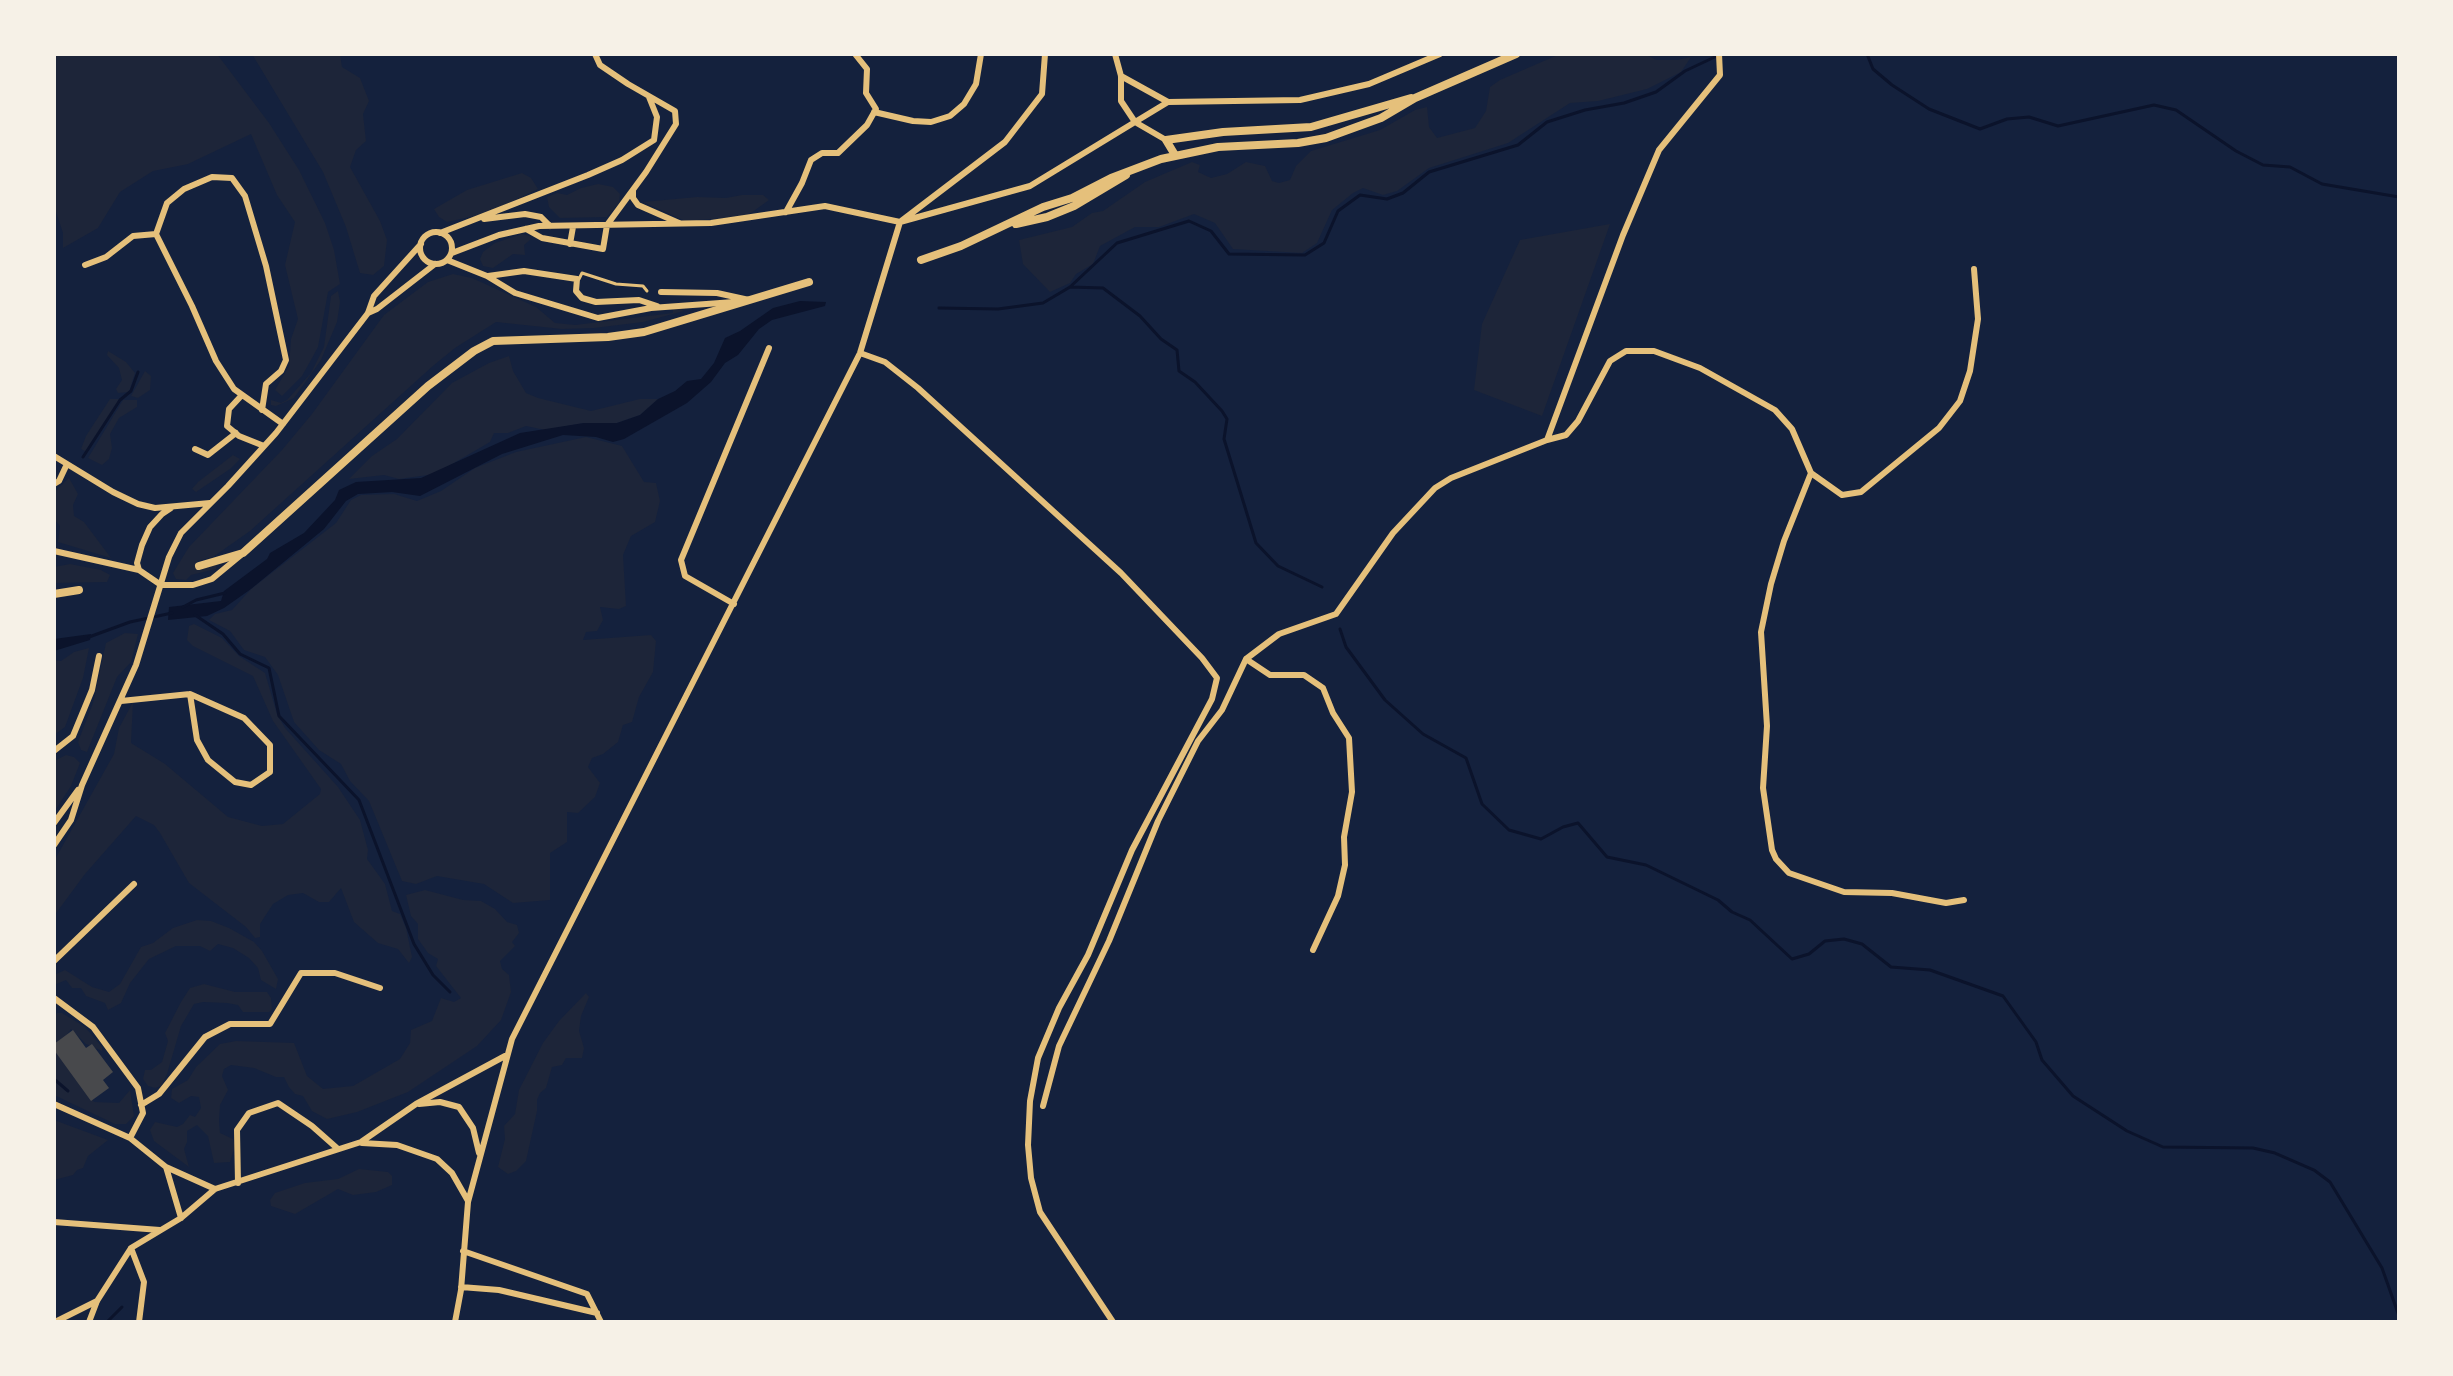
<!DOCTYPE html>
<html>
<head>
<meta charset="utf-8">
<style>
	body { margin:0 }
	#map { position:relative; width:2453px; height:1376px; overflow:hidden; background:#14213d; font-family:Cabin,sans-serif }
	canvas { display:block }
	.frame { position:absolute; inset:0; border:56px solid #f6f1e7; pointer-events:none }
</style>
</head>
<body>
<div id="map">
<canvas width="2453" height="1376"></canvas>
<div class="frame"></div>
</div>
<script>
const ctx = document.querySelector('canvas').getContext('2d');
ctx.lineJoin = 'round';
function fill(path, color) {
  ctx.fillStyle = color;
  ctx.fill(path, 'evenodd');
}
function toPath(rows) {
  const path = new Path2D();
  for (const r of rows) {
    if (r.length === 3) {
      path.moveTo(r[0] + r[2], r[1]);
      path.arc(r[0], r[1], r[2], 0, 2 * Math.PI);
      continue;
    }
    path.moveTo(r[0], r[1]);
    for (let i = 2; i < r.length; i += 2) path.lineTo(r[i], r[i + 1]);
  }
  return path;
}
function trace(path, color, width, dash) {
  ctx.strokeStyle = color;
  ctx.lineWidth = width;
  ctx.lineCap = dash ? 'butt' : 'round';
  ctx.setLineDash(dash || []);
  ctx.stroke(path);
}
const green = toPath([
	[54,54,217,54,269,123,299,170,325,223,334,250,340,284,328,292,318,347,311,360,302,376,282,396,275,390,289,366,291,339,298,319,285,265,295,222,277,195,251,134,188,164,153,171,120,192,98,228,63,248,63,233,54,206],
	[252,54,340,54,342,67,360,78,369,101,363,114,366,141,356,150,350,167,380,221,387,240,384,266,373,275,360,273,346,227,323,172],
	[1560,54,1645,54,1656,60,1677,60,1691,57,1681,72,1647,89,1598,101,1570,103,1508,143,1429,168,1397,191,1383,195,1363,188,1353,193,1332,210,1317,243,1302,253,1233,249,1215,223,1194,214,1159,227,1135,227,1100,246,1093,264,1076,274,1070,283,1050,292,1023,264,1019,240,1072,227,1092,213,1103,211,1145,182,1192,162,1200,165,1198,172,1211,178,1227,174,1246,162,1265,166,1272,181,1279,183,1290,180,1296,166,1311,151,1380,130,1415,110,1427,107,1429,127,1437,138,1475,128,1486,111,1490,87,1500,80],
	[522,173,531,178,538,189,488,213,447,222,439,217,434,209,467,190],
	[598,184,613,187,620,194,619,203,607,217,560,218,549,207,547,197,557,193,567,195,581,188],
	[742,195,763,195,769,200,751,213,739,217,685,221,643,202,697,197,726,198],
	[1610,224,1542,416,1474,390,1482,324,1520,240],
	[522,234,530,236,530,240,524,245,525,255,513,254,493,268,483,266,480,259,483,252,495,243],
	[453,274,472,278,536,307,555,323,575,325,673,313,673,309,681,309,684,311,643,322,594,328,562,329,496,322,455,348,434,365,250,531,213,557,197,561,199,568,217,565,216,569,191,575,186,580,176,579,173,573,189,547,282,450,312,414,384,315,428,282],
	[338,291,340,302,337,322,321,360,294,398,276,406,271,405,271,400,281,403,287,400,311,373,324,347,331,296],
	[108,351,126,362,135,373,129,392,118,393,116,389,122,380,119,368,107,355],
	[509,356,513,371,526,393,538,398,591,411,640,399,658,399,640,415,617,423,584,423,545,430,526,426,508,433,494,433,490,442,435,474,399,479,384,475,349,479,372,456,397,439,452,383,489,363],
	[145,371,151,376,150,390,138,398,131,396],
	[110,399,119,399,118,403,87,452,81,449,86,436],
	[123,400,137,400,137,407,119,418,110,434,112,448,109,459,102,465,88,458],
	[586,437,622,446,644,482,656,483,660,501,655,522,631,536,623,555,626,606,619,609,600,607,603,620,597,631,586,632,583,640,651,635,656,641,653,672,639,697,632,722,623,725,618,742,603,754,592,758,588,767,600,783,595,797,578,813,567,812,567,842,550,853,550,900,513,903,484,884,437,876,416,884,402,881,369,801,350,781,341,764,319,750,294,722,278,675,265,657,244,650,230,631,209,620,215,614,232,610,251,589,336,523,351,500,361,495,394,494,417,501,441,491,475,468,516,452],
	[233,455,240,459,230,469,196,492,192,489,198,482],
	[69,478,78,494,73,505,74,516,84,522,111,558,58,542,60,526,54,519,54,492],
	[70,564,101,570,110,575,107,582,54,583,54,567],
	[194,624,222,638,239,656,265,673,277,714,285,728,338,787,360,820,368,850,367,859,385,884,392,911,400,914,406,928,412,957,409,963,398,949,378,943,354,922,341,888,329,902,319,902,303,893,288,895,273,904,260,924,260,937,255,938,246,927,189,883,160,833,154,825,136,816,85,874,54,916,54,861,114,754,119,728,133,702,131,743,165,764,228,817,262,826,283,824,320,794,321,789,273,721,253,676,193,646,187,640,189,626],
	[125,633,138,634,131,662,117,677,87,752,81,750,78,742,93,703,106,643],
	[89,648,83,678,65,727,54,735,54,660,61,661,74,652],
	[66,755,74,757,80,763,71,786,54,812,54,761],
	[425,890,463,900,481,901,495,909,507,922,517,925,519,933,512,942,515,946,500,961,502,969,509,975,511,992,501,1020,477,1046,408,1092,357,1112,327,1119,312,1111,303,1096,295,1094,289,1087,284,1077,276,1077,254,1068,231,1065,224,1069,222,1076,228,1090,220,1105,219,1121,220,1133,233,1139,235,1146,230,1162,214,1163,208,1136,197,1125,187,1131,187,1142,184,1149,189,1167,154,1141,150,1130,155,1122,177,1127,183,1124,190,1115,195,1117,201,1108,199,1097,191,1096,179,1103,171,1098,172,1089,188,1080,196,1067,220,1044,236,1041,294,1043,307,1076,323,1089,353,1086,400,1059,410,1043,411,1030,432,1021,441,998,454,1002,461,998,436,966,438,959,428,953,418,939,418,924,411,916,406,895],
	[197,920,211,921,229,928,254,942,262,951,278,979,276,989,261,980,258,968,249,958,233,948,218,944,210,951,200,946,176,946,149,959,130,983,121,1003,108,1010,105,1003,86,996,81,988,72,988,66,980,54,985,54,975,65,970,92,987,109,992,120,984,141,947,153,943,173,928],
	[204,984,235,992,267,992,271,998,272,1009,269,1012,243,1012,238,1005,227,1003,203,1002,194,1004,181,1026,167,1074,161,1086,155,1088,148,1086,143,1079,145,1070,151,1070,162,1062,168,1041,165,1033,181,1002,190,988],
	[586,993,589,997,581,1016,579,1031,584,1048,582,1058,566,1058,562,1065,552,1067,546,1088,540,1093,537,1100,537,1111,526,1161,516,1171,508,1174,498,1167,505,1139,504,1126,515,1114,519,1090,543,1043,559,1021],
	[57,1013,62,1013,85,1027,102,1047,102,1051,86,1044,71,1029,57,1049,94,1102,119,1103,130,1090,134,1116,126,1124,115,1124,54,1095,54,1017],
	[54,1120,108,1140,88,1156,83,1168,77,1170,73,1175,54,1180],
	[359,1169,388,1172,392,1176,392,1185,376,1192,353,1195,338,1189,295,1214,271,1206,270,1200,275,1193,305,1183,338,1179]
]);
const water = toPath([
	[800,301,826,302,825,306,772,320,759,329,738,355,725,363,711,382,687,403,624,439,613,442,596,437,563,435,502,454,420,496,392,492,358,494,346,501,324,529,251,589,224,608,207,616,168,620,169,607,221,601,224,591,267,559,270,553,304,533,335,500,339,490,356,482,421,478,520,433,584,423,617,423,640,415,658,399,675,391,687,381,701,379,714,363,725,338,740,331,773,308],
	[91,634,90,640,54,651,54,639]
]);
const stream = toPath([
	[1867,54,1873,69,1892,85,1929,109,1980,129,2007,119,2029,117,2058,126,2154,105,2176,110,2236,151,2263,165,2290,167,2322,184,2399,197],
	[1070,287,1103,288,1140,316,1161,339,1177,350,1179,371,1195,382,1222,411,1227,419,1224,439,1256,543,1278,566,1322,587],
	[939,308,998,309,1043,303,1070,287,1117,243,1189,221,1211,231,1229,254,1305,255,1324,243,1338,211,1360,195,1387,199,1403,193,1429,172,1518,145,1547,122,1585,110,1624,103,1656,92,1685,71,1719,55],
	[83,457,120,400,131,391,138,372],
	[183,607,196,600,225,593],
	[195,615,223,634,240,654,269,668,279,716,359,800,414,944,433,975,450,992],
	[1340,629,1346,647,1385,700,1423,734,1466,758,1482,804,1509,830,1541,839,1563,827,1578,823,1607,857,1646,865,1718,900,1732,912,1750,920,1792,959,1809,954,1825,941,1844,939,1862,944,1891,967,1930,970,2003,996,2036,1042,2042,1060,2073,1096,2127,1131,2163,1147,2253,1148,2275,1153,2314,1170,2330,1182,2382,1268,2399,1316],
	[89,637,130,622,172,613],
	[54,1079,68,1091],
	[107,1322,122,1307]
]);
const building = toPath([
	[73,1030,86,1048,92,1044,113,1072,103,1080,109,1088,91,1101,54,1050,54,1044]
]);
const service = toPath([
	[579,279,582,273,616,284,643,286,647,291]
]);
const minor = toPath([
	[1115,54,1121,76,1121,101,1135,122,1168,102],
	[1121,76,1168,102,1300,100,1369,84,1440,54],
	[874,112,913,121,931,122,950,116,964,104,976,84,981,54],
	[633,190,633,198,638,205,679,223],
	[786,212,802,183,811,160,822,153,838,153,867,125,876,109,866,93,867,69,855,54],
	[484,219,525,214,541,217,550,226],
	[526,229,542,238,603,249,607,225,646,172,676,124,675,111,628,84,600,65,595,54],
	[436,248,16],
	[440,233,588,175,622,160,654,140,657,117,649,97],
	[156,234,167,203,184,189,212,177,232,178,245,196,266,266,286,360,281,371,266,384,262,410],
	[570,244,573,227],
	[452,253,499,235,539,226,711,223,825,206,900,222,1030,186,1135,122,1166,140],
	[447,260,487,276,515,293,598,318,651,308,734,302],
	[85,265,106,257,133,236,156,234,192,306,216,361,234,389,283,424],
	[488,276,524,271,577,279,576,291,582,298,596,302,639,300,657,306],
	[661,292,717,293,749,300],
	[368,313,377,309,435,264],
	[860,353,885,362,918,388,1121,573,1202,658,1217,678,1212,699,1132,850,1088,955,1059,1008,1038,1058,1030,1101,1028,1145,1031,1178,1040,1212,1113,1322],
	[242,395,229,409,227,426,239,436,264,446],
	[1547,440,1566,435,1578,421,1610,361,1626,351,1654,351,1700,368,1775,410,1792,429,1811,473,1842,495,1861,492,1939,428,1960,401,1970,371,1978,319,1974,269],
	[195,449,208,455,236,433],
	[54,456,113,492,138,504,155,508,210,503],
	[1811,473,1784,541,1771,584,1761,632,1767,726,1763,788,1772,850,1776,859,1789,873,1844,892,1892,893,1946,903,1964,900],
	[54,484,59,481,67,464],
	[54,551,139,570,161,585,193,585,212,579,241,555],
	[139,570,137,563,142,545,150,527,162,514,171,508],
	[734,604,685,576,681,560,769,348],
	[1246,659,1270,675,1304,675,1323,688,1333,713,1349,738,1352,792,1344,837,1345,865,1338,896,1313,950],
	[121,701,190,694,244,718,270,745,270,772,251,785,235,782,208,760,197,740,190,694],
	[54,751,73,736,92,690,99,656],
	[54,823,78,790],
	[54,845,71,820,82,785,136,665,169,557,181,533,228,486,276,433,368,313,374,296,421,244],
	[54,961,134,884],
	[54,998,93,1027,138,1088,143,1113,130,1138],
	[54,1104,130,1138,166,1167,215,1189],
	[419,1104,440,1102,459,1107,473,1128,479,1153],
	[141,1105,159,1094,205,1037,230,1024,270,1024,301,973,335,973,380,988],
	[1043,1106,1059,1046,1109,941,1158,821,1198,741,1222,710,1246,659,1279,634,1336,614,1393,533,1435,488,1451,478,1547,440,1623,235,1659,150,1720,75,1719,54],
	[362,1143,397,1145,437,1159,452,1173,468,1201],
	[166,1167,181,1218],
	[238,1183,237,1130,249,1113,278,1103,312,1126,338,1149],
	[54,1222,160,1230],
	[131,1248,144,1282,139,1322],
	[463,1251,587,1294,601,1322],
	[461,1287,499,1290,597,1313],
	[55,1322,97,1301],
	[89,1322,97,1301,131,1248,181,1218,215,1189,361,1142,416,1104,505,1056],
	[455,1322,461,1290,468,1202,512,1039,860,353,900,222,1005,142,1042,94,1045,54]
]);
const tertiary = toPath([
	[1175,155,1166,140,1223,132,1311,127,1411,98],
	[1016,224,1047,217,1074,206,1126,175],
	[921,260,961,246,1043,207,1072,198,1111,178,1161,159,1218,147,1298,143,1326,138,1381,118,1415,98,1516,54],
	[199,566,243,553,428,386,474,351,493,341,608,337,644,332,809,282],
	[54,594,79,590]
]);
fill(green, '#1d2539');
fill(water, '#0b132b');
trace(stream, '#0b132b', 3);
fill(building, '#48494c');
trace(service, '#e5c07b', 3);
trace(minor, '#e5c07b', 6);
trace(tertiary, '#e5c07b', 8);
</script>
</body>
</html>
